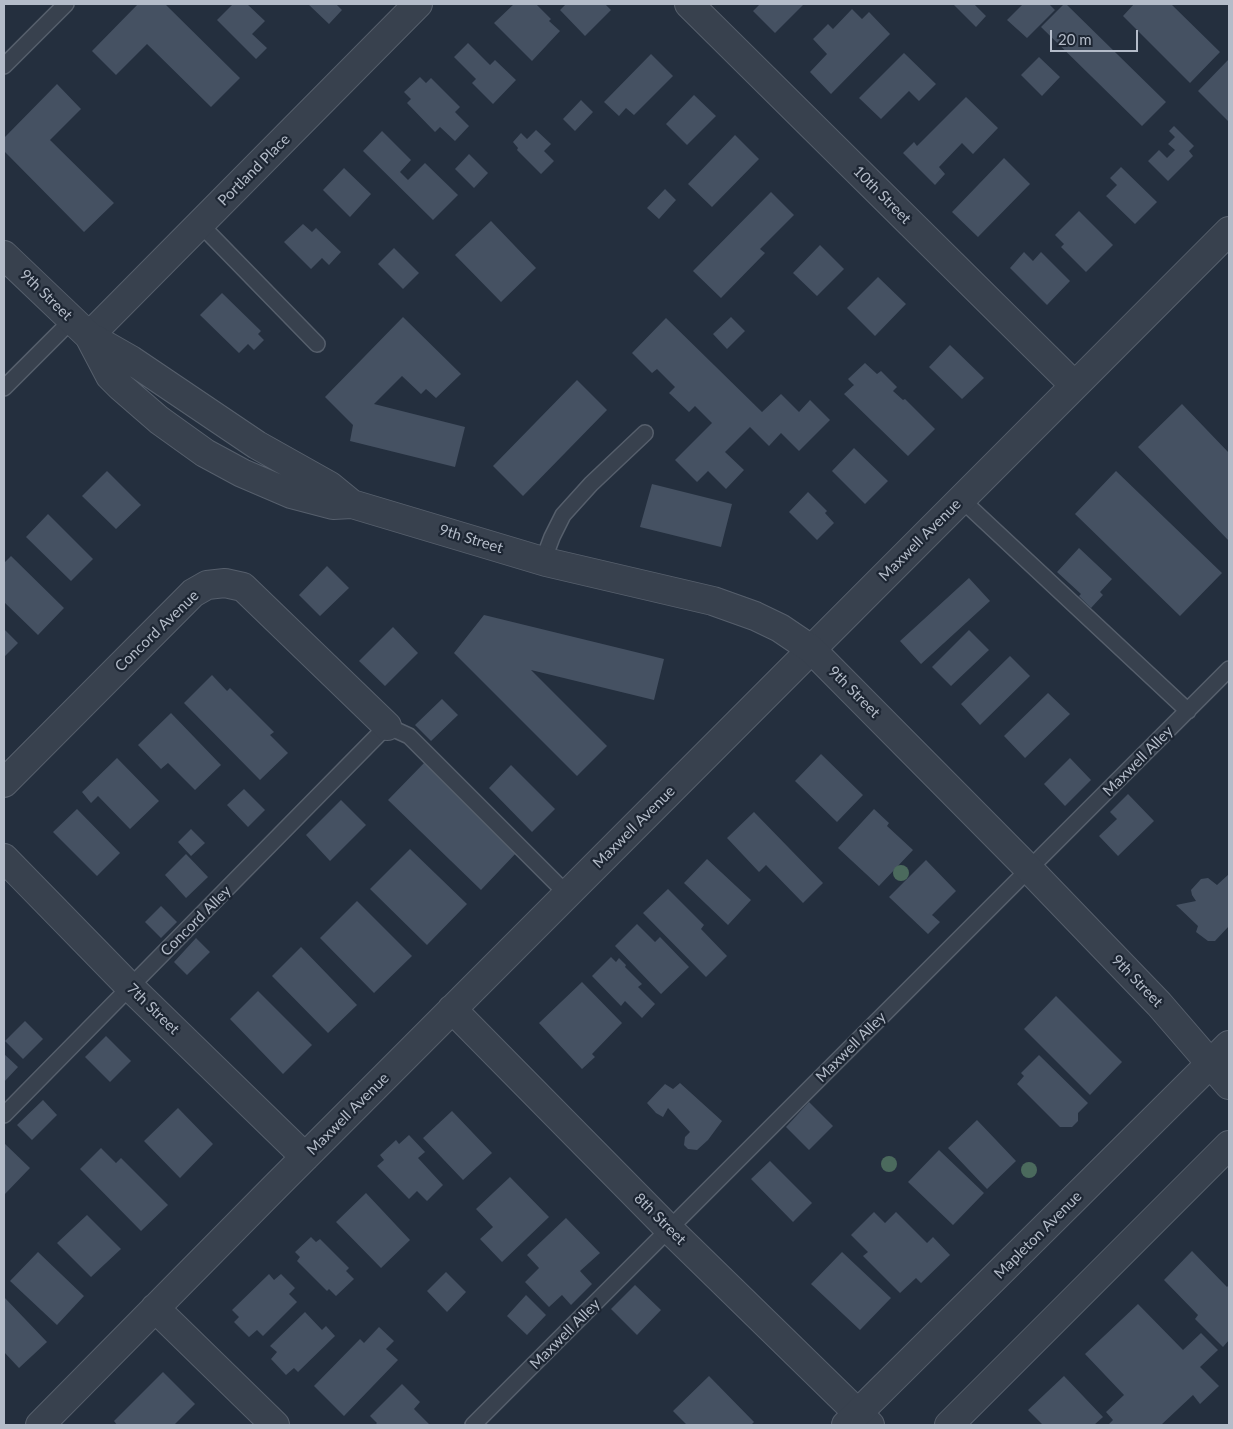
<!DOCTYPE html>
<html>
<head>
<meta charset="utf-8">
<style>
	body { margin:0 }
	#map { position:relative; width:1233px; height:1429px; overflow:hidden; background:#242f3e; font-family:Lato,sans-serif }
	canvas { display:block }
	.frame { position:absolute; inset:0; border:5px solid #b4bcc9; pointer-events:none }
	.scale { position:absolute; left:1050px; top:30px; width:88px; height:22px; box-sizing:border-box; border:2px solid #b4bcc9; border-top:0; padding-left:6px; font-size:15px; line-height:18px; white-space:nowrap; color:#b4bcc9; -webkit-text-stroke:4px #1d2633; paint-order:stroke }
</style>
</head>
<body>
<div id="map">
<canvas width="1233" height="1429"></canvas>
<div class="frame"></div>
<div class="scale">20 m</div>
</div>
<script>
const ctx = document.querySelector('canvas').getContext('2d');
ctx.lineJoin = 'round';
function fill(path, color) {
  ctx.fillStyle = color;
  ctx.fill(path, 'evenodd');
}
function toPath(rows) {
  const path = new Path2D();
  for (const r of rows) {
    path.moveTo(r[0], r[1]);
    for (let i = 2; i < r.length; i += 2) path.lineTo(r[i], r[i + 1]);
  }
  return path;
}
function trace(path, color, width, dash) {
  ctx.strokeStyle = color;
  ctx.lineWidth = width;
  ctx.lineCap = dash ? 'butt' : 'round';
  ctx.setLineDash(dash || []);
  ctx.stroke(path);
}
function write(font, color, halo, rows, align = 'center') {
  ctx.font = font + ' Lato,sans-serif';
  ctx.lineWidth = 4.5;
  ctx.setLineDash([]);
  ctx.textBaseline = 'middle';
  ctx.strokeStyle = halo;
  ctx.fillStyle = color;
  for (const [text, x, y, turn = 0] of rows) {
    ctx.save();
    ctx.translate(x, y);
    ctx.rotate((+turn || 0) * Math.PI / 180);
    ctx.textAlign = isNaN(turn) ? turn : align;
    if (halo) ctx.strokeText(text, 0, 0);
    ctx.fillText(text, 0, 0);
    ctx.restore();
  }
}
const building = toPath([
	[138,4,165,4,240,78,211,107,147,44,116,75,92,51],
	[233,4,247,4,265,21,252,34,267,48,256,59,217,20],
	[308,4,336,4,342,10,329,24],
	[514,4,536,4,551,19,549,21,560,31,532,61,494,23],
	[566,4,605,4,611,10,585,36,560,10],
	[760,4,804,4,775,33,753,11],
	[953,4,974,4,986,16,976,27],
	[1023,4,1049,4,1055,10,1027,38,1007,20],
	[1064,4,1066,4,1166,102,1142,126,1041,27],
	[1134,4,1171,4,1220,52,1190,83,1123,16],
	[852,9,862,19,869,12,890,34,831,94,810,72,827,54,813,39,828,24,833,29],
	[468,43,490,65,495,60,516,80,493,104,472,83,476,79,454,57],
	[904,53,936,84,919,101,909,91,881,119,859,98],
	[651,54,673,76,634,115,626,108,619,116,604,102],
	[1039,57,1060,77,1042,96,1021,75],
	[1229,59,1229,122,1198,91],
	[420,77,426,83,431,78,460,107,455,112,469,126,455,141,440,127,435,132,407,103,411,99,404,92],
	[57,84,81,109,50,140,114,203,84,232,4,151,4,138],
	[694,95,716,116,687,145,666,124],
	[966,97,998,128,973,154,962,143,939,167,945,174,935,185,903,153,914,142,917,146],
	[581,100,593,112,575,131,563,119],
	[1174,126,1194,146,1189,151,1193,156,1168,181,1148,161,1159,150,1167,158,1175,150,1168,144,1175,137,1169,131],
	[536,130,551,144,544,151,554,161,541,174,517,150,518,148,513,142,521,133,527,139],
	[382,131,411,160,400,172,408,180,425,163,458,195,433,220,363,151],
	[735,135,759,159,712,207,688,184],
	[469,154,488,173,474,188,455,169],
	[1004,158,1030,184,978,237,952,212],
	[1121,167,1157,202,1135,224,1106,196,1117,185,1110,178],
	[344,168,371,194,350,217,323,190],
	[665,189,676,200,659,219,647,208],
	[771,192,794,215,760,249,765,253,721,298,693,271],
	[1079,211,1113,245,1086,272,1061,247,1064,244,1055,235],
	[491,221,536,268,501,302,455,255],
	[303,224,312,232,316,228,341,252,329,265,322,258,311,269,284,242],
	[820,245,844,269,817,296,793,273],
	[394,248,419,273,403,289,378,264],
	[1024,252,1033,261,1041,252,1070,281,1047,305,1010,268],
	[878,277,906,304,875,336,847,308],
	[222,293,261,331,258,334,264,340,254,350,248,344,239,353,200,315],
	[403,317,461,374,436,398,426,389,421,394,402,376,374,404,465,427,455,467,350,441,353,425,325,397],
	[731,317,745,331,727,349,713,334],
	[666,318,762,412,781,394,799,412,810,400,830,420,799,451,781,433,769,446,750,427,725,452,744,470,726,489,708,471,697,482,675,460,712,423,695,406,689,412,669,393,675,387,657,369,652,373,632,353],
	[950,345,984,378,962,399,929,367],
	[865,363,877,374,881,371,897,387,893,391,903,400,905,399,935,429,908,456,844,394,854,385,848,379],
	[577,380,607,410,523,496,493,466],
	[1182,404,1229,453,1229,541,1138,447],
	[854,448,888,481,865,504,832,471],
	[107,471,141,505,116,529,82,496],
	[1116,471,1222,573,1180,616,1075,514],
	[652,484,732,504,721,547,640,527],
	[808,492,827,511,825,513,834,523,817,540,789,512],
	[48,514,93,559,71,581,26,537],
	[1079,548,1112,579,1100,592,1103,595,1091,608,1079,596,1081,594,1057,572],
	[11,556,64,608,38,635,4,602,4,563],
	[327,566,349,588,320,616,299,595],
	[969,578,990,601,921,664,900,641],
	[484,615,664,659,654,700,531,670,607,746,577,776,454,653],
	[393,627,418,653,385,686,359,661],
	[4,629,18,643,5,656,4,655],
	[969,630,989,650,951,686,932,667],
	[1010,656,1030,676,980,725,961,704],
	[212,675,227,691,230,688,274,732,270,735,288,753,260,780,184,703],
	[1048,693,1070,714,1025,758,1004,736],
	[442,699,458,715,431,741,415,725],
	[171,713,221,765,195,790,168,763,161,769,138,745],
	[821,754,863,795,837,822,795,781],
	[117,758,159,801,130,829,98,796,91,803,82,792],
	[1070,758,1091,780,1065,806,1044,784],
	[425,762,518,851,481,890,388,800],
	[511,765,555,809,532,832,489,788],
	[244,789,265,810,248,827,227,805],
	[1128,794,1154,821,1118,856,1099,836,1117,819,1110,812],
	[341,800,366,825,330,861,306,835],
	[77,809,120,853,97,876,53,832],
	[874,809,889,823,887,826,913,850,879,886,838,848],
	[754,812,823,883,803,903,766,865,759,872,727,838],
	[191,829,205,843,191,856,178,842],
	[410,849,467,904,427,945,370,889],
	[186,854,208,877,186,898,165,875],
	[707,859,751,900,728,925,684,883],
	[926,860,956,891,932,915,940,922,928,934,889,897],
	[1229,874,1229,926,1215,941,1208,941,1196,932,1198,926,1176,905,1196,901,1192,895,1191,890,1201,879,1208,878,1217,885],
	[668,889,704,925,701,929,727,956,706,977,643,913],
	[357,901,412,956,374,993,320,938],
	[161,906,177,922,161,938,145,922],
	[637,924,655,942,660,937,689,967,661,994,615,946],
	[196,938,210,952,187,975,174,962],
	[301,947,357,1005,328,1033,272,976],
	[611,957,616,962,619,958,626,965,625,967,642,984,638,987,655,1004,642,1018,625,1001,621,1006,592,976],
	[582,982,622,1023,592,1054,595,1057,582,1069,539,1023],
	[258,991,312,1045,283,1074,230,1019],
	[1056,996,1122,1062,1090,1095,1024,1029],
	[25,1021,43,1039,23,1059,5,1041],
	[106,1036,131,1061,110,1082,85,1057],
	[4,1054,18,1067,4,1082],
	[1039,1055,1088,1103,1078,1113,1078,1121,1072,1127,1060,1127,1017,1084,1024,1076,1021,1073],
	[680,1083,722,1121,708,1140,697,1150,688,1149,684,1145,685,1137,690,1132,668,1108,663,1117,656,1113,647,1103,665,1084,673,1089],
	[43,1100,57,1115,32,1140,17,1125],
	[809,1102,833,1126,809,1150,786,1127],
	[178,1108,213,1144,180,1178,144,1141],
	[452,1111,492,1153,463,1180,423,1138],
	[977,1120,1016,1161,987,1189,948,1148],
	[409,1135,425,1152,418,1158,443,1185,427,1201,417,1191,409,1199,377,1166,384,1160,380,1155,396,1140,399,1144],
	[4,1143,30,1168,4,1195],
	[101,1148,116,1163,121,1158,168,1205,141,1231,80,1169],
	[939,1150,984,1193,953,1225,908,1182],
	[770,1161,812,1203,793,1222,751,1179],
	[510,1177,549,1217,502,1262,480,1239,493,1227,476,1209],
	[366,1193,410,1240,381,1268,336,1222],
	[874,1212,885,1223,896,1212,927,1243,933,1237,950,1255,921,1283,916,1278,900,1293,863,1256,868,1252,851,1235],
	[87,1215,121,1249,91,1277,57,1243],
	[566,1218,600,1253,580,1271,592,1284,571,1305,562,1295,549,1307,525,1282,539,1268,527,1255],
	[311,1237,316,1242,320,1239,349,1268,346,1271,354,1279,336,1296,329,1289,327,1291,297,1261,300,1257,295,1252],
	[1192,1251,1227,1287,1229,1285,1229,1340,1223,1347,1195,1319,1198,1315,1164,1280],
	[38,1252,84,1296,57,1325,10,1281],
	[842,1252,891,1298,860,1330,811,1284],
	[446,1272,466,1292,447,1312,427,1291],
	[269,1274,274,1280,281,1274,295,1288,289,1294,297,1302,263,1336,257,1330,249,1337,234,1322,239,1317,232,1310],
	[635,1285,661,1310,637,1335,611,1309],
	[526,1295,546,1315,527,1335,507,1316],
	[4,1297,47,1342,19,1368,4,1352],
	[1138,1304,1183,1350,1201,1333,1218,1350,1200,1367,1219,1386,1200,1404,1193,1395,1161,1425,1108,1425,1113,1420,1106,1412,1124,1395,1085,1354],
	[305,1312,322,1330,326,1326,335,1336,298,1372,294,1368,286,1375,271,1359,277,1352,270,1346],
	[379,1327,394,1341,386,1349,398,1360,344,1416,314,1386,360,1339,364,1343],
	[163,1372,195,1404,174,1425,117,1425,114,1421],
	[709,1376,754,1422,751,1425,687,1425,673,1411],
	[1064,1376,1103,1417,1094,1425,1043,1425,1028,1410],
	[402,1384,420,1402,414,1409,429,1424,375,1425,377,1423,370,1416]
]);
const service = toPath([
	[4,66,66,4],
	[200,224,317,344],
	[4,388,72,320],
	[961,499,1188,711],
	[543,561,552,537,563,515,591,484,645,433],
	[4,1115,387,726,409,736,567,894],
	[473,1425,1229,669]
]);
const minor = toPath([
	[689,4,1074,385],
	[89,336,418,4],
	[4,783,193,593,207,585,225,583,243,587,387,726],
	[4,858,130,987,305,1157],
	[452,1009,669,1229,870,1425],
	[155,1308,275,1425],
	[40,1425,276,1186,1229,231]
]);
const tertiary = toPath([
	[4,255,89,336,131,360,257,445,330,486,352,504],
	[89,336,110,376,121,387,159,420,205,453,242,473,291,494,333,505,352,504,546,562,713,601,755,616,780,628,811,649,1029,869,1159,1004,1229,1085],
	[846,1425,1229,1045],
	[949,1425,1229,1145]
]);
const trees = [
	[901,873],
	[889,1164],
	[1029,1170]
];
const streetNames = [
	["Portland Place",254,170,-45],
	["10th Street",882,195,45],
	["9th Street",46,295,44],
	["9th Street",471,539,17],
	["Maxwell Avenue",920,540,-45],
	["Concord Avenue",157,631,-44],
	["9th Street",854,692,45],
	["Maxwell Alley",1138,761,-45],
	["Maxwell Avenue",634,827,-45],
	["Concord Alley",196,921,-45],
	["9th Street",1137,981,46],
	["7th Street",153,1009,44],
	["Maxwell Alley",851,1047,-45],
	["Maxwell Avenue",348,1114,-45],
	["8th Street",660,1219,45],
	["Mapleton Avenue",1038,1235,-45],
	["Maxwell Alley",565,1334,-45]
];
fill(building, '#455162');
trace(service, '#565f6c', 18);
trace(minor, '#565f6c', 30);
trace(tertiary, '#565f6c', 30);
trace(service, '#38414e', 15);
trace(minor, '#38414e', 28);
trace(tertiary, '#38414e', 28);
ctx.fillStyle = '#4b6a5d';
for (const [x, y] of trees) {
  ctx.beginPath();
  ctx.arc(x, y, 8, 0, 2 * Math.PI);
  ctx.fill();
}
write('15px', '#b4bcc9', '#1d2633', streetNames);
</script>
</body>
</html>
